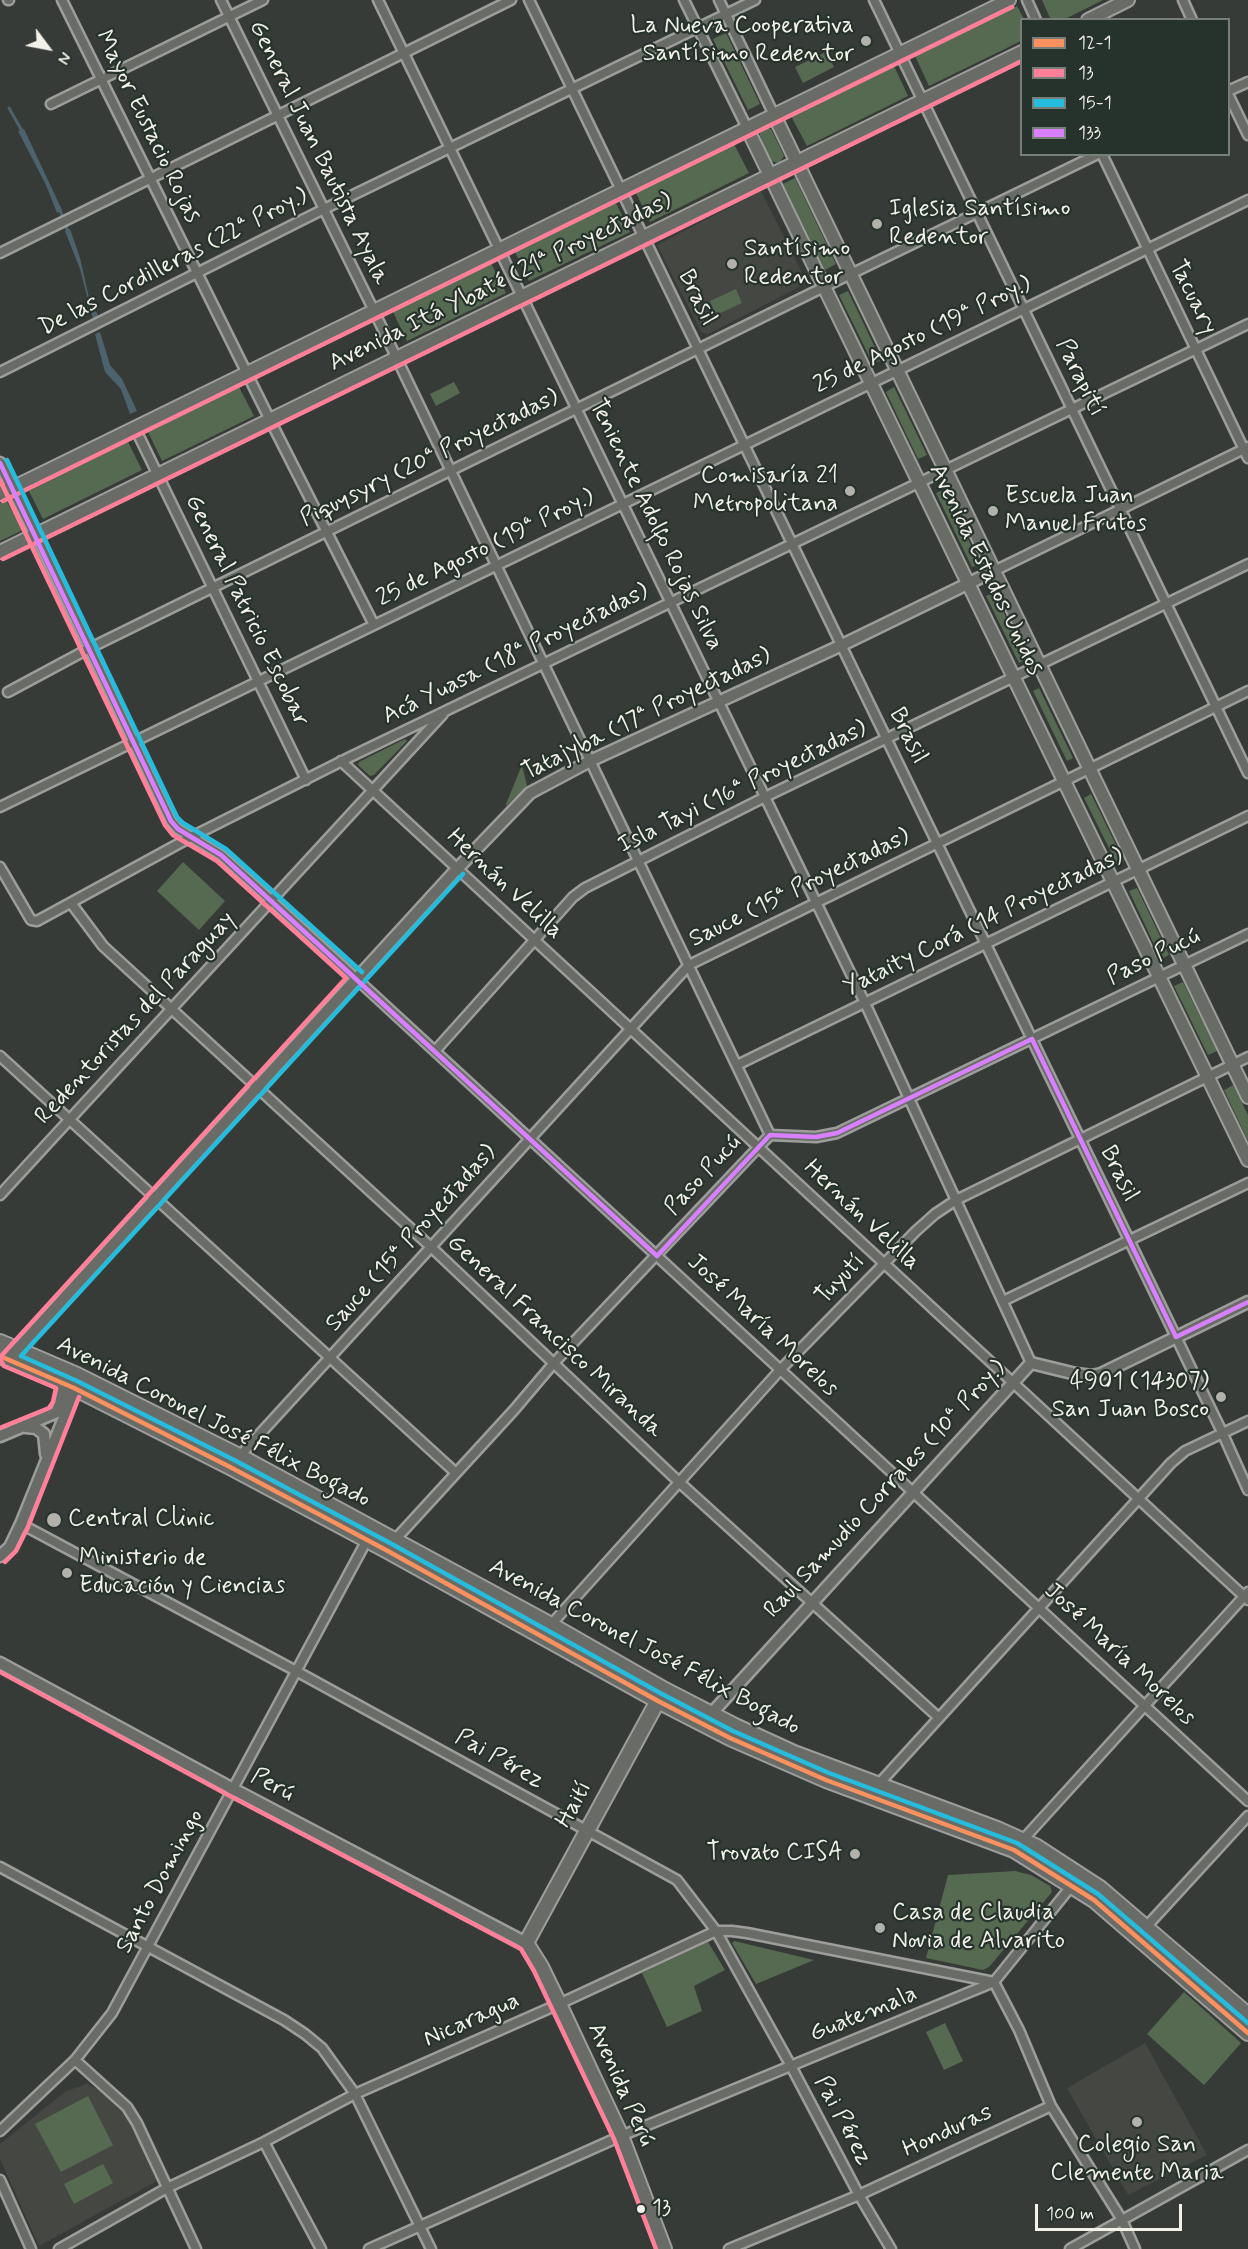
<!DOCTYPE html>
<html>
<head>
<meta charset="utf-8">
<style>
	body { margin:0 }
	#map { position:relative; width:1248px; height:2249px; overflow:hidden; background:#373b38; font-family:Mynerve,sans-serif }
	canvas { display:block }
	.legend { position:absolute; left:1020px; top:18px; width:210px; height:138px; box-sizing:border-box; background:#26332d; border:2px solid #787f78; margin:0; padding:8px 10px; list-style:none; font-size:18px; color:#f4f1e8 }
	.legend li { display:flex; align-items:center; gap:12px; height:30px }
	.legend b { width:30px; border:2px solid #787f78 }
	.north { position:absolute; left:18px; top:18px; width:60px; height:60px; -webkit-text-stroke:4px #26332d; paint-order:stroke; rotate:122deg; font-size:16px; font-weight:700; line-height:24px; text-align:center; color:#f4f1e8 }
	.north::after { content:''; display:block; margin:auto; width:21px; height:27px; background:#f4f1e8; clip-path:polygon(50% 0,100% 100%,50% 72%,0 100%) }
	.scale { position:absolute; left:1035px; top:2204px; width:147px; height:27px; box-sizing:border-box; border:3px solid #f4f1e8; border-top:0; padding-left:8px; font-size:18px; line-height:21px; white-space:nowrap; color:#f4f1e8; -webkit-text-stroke:4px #26332d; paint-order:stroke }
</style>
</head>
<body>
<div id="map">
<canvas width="1248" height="2249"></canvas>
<ul class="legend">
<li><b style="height:8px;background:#fa915f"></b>12-1</li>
<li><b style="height:8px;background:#ff8098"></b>13</li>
<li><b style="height:8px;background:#26bcdd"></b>15-1</li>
<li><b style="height:8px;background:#d880ff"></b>133</li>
</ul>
<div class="north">N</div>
<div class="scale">100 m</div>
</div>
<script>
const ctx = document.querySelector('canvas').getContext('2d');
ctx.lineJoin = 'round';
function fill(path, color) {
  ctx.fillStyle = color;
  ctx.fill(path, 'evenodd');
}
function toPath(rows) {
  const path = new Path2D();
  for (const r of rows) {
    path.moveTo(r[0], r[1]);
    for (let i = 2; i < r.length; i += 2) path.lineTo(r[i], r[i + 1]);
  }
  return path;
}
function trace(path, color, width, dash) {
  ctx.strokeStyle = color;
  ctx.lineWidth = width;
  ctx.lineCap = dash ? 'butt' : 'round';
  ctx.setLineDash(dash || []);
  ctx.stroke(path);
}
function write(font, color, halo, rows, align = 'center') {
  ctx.font = font + ' Mynerve,sans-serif';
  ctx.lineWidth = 4.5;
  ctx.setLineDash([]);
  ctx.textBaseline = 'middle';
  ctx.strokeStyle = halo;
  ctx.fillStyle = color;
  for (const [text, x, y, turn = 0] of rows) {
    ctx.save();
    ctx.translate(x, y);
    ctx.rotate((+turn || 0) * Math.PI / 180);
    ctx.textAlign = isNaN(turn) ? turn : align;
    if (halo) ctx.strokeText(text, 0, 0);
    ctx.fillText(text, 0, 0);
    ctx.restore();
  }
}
const built = toPath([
	[761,191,807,283,708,334,701,332,657,245],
	[1145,2043,1207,2155,1128,2195,1067,2088],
	[87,2084,106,2094,131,2122,157,2181,39,2246,0,2159,0,2144,66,2091]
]);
const green = toPath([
	[1042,0,1103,0,1065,19,1051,20],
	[1017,6,1024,19,1022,20,1021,41,929,86,915,56],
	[726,33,760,104,748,110,713,39],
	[826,52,834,67,803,83,795,67],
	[894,66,908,96,807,146,791,116],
	[765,127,771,129,784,156,779,163,771,161,760,136,760,131],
	[734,144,749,173,650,222,636,193],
	[795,178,836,264,825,270,783,184],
	[616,203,630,232,529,281,515,252],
	[491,263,506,293,407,341,393,312],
	[736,289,742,303,716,315,710,301],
	[848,291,881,360,873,364,839,295],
	[454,382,460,393,436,406,430,394],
	[239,387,254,416,162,461,148,432],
	[894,387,927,455,918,459,886,392],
	[128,442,142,470,43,519,29,491],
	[944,490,980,564,972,567,936,493],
	[6,500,23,530,0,541,0,503],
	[994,592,1026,660,1019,663,986,596],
	[1039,688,1073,758,1067,761,1033,691],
	[405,739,407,741,374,775,370,776,358,765,359,762],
	[522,765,527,786,506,806,506,804],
	[1091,794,1124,861,1117,864,1084,798],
	[183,862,225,901,199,930,157,891],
	[1137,888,1169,955,1161,959,1129,891],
	[1183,982,1217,1051,1208,1055,1174,986],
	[1233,1085,1248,1115,1248,1141,1224,1090],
	[1015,1871,1031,1875,1050,1886,1052,1892,989,1967,983,1970,926,1958,948,1875],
	[734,1941,814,1960,756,1984,732,1943],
	[708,1942,725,1970,694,1986,702,2011,667,2027,642,1973],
	[1184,1992,1241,2043,1204,2085,1147,2034],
	[945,2023,963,2061,944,2070,926,2032],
	[88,2096,113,2145,61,2172,35,2124],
	[103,2164,113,2183,74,2204,64,2184]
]);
const water = toPath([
	[24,129,62,210,57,213,46,185,18,131],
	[70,229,80,258,90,302,97,313,98,316,93,319,80,269,65,231],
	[100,332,110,365,122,379,137,411,130,414,121,389,105,372,95,334]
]);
const stream = toPath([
	[9,108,22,131],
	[59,207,68,232]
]);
const minor = toPath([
	[8,0,9,0],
	[62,0,270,420,374,625],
	[221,0,374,311,770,1135],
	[378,0,865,1003,1031,1363],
	[529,0,1222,1432,1248,1490],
	[684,0,747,128],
	[719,0,774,115],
	[874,0,1248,773],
	[1027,0,1036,20],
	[1183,0,1192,20],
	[1228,91,1248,82],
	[1228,94,1248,135],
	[51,104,263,0],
	[1102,154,1248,458],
	[0,253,511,0],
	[0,372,324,209,755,0],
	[135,428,306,780],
	[36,535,171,821,178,829,221,855,272,901,1248,1801],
	[994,571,1248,447],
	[8,692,90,648,824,287,1098,154],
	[341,761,1248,1600],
	[0,807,1248,200],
	[0,867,31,920,37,921,191,837,350,757,1248,324],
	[71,903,103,946,431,1247,679,1482,939,1718],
	[435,1051,573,897,585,888,765,797,1248,564],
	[0,1056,456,1473],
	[737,1065,1248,816],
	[0,1195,443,714],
	[1003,1301,1248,1183],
	[237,1459,689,965,1248,691],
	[21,1524,296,1671,677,1880,716,1931,791,2066,859,2195,891,2249],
	[392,1543,514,1410,553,1364,770,1135,816,1137,837,1133,1248,934],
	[548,1628,781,1369,916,1231,935,1214,956,1200,1248,1057],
	[877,1786,1171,1463,1185,1451,1248,1421],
	[1020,1843,1248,1592],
	[0,1867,284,2020,305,2034,322,2048,355,2094,431,2249],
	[1146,1927,1248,1816],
	[994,1982,1019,2030,1051,2106,1122,2220,1135,2249],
	[75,2060,127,2107,137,2123,196,2249],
	[0,2131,75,2060,112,2013,368,1538],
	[264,2142,321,2249],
	[0,2180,31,2249],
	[59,2249,167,2188,264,2142,355,2094,559,2004,716,1931,732,1931,747,1933,994,1982],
	[369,2249,621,2136,994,1982,1073,1884],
	[729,2249,859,2195,1051,2106],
	[1070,2249,1248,2150]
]);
const tertiary = toPath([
	[0,463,36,535],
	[13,1354,457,869,530,793,590,761,842,645,994,571],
	[26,1427,36,1428,44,1434,46,1454],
	[0,1436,57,1412,67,1378],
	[0,1556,10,1547,21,1524,68,1408,76,1381],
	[0,1663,233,1789,526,1943],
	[711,1714,1031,1363,1076,1374,1092,1376,1101,1374,1248,1302]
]);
const secondary = toPath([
	[1088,20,1128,0],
	[774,115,1248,1097],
	[747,128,1248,1160],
	[0,494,1009,0],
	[0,552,1022,52]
]);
const primary = toPath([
	[0,1342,77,1375,239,1456,551,1625,665,1690,735,1726,794,1753,997,1829,1037,1847,1100,1888,1248,2015],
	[0,1356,74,1388,230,1467,386,1550,658,1701,730,1738,826,1780,1014,1850,1094,1900,1248,2033],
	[661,1695,526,1943,541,1967,559,2004,621,2136,664,2249]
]);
const bus1 = toPath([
	[0,1356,74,1388,230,1467,386,1550,658,1701,730,1738,826,1780,1014,1850,1094,1900,1248,2033]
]);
const bus2 = toPath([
	[0,480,165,825,173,835,217,861,346,978,2,1355,1,1361,4,1366,56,1388,53,1402,49,1408,0,1428],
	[3,501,1012,7],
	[3,559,1022,61],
	[5,1562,16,1551,28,1527,79,1397],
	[0,1672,230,1796,521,1949,534,1971,614,2139,656,2249]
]);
const bus3 = toPath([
	[7,460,177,817,183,823,226,849,362,972],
	[463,874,21,1356,77,1381,234,1460,390,1543,662,1694,733,1731,829,1773,1017,1843,1098,1894,1248,2023]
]);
const bus4 = toPath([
	[0,463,171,821,178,829,221,855,657,1256],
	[1032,1039,1176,1337],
	[657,1256,770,1135,816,1137,837,1133,1032,1039],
	[1176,1337,1248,1302]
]);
const markers = [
	[866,41,6,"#b2b1aa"],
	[877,224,6,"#b2b1aa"],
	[732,264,6,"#b2b1aa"],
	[850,491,6,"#b2b1aa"],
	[993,511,6,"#b2b1aa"],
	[1221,1397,6,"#b2b1aa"],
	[54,1520,8,"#b2b1aa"],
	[67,1573,6,"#b2b1aa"],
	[855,1854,6,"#b2b1aa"],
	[880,1928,6,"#b2b1aa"],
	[1137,2122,6,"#b2b1aa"],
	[641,2209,5,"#f4f1e8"]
];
const busNames = [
	["13",652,2209]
];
const poiNames = [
	["La Nueva Cooperativa",854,27,"right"],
	["Santísimo Redentor",854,55,"right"],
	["Iglesia Santísimo",889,210],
	["Redentor",889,238],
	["Santísimo",744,250],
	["Redentor",744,278],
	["Comisaría 21",838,477,"right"],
	["Metropolitana",838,505,"right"],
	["Escuela Juan",1005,497],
	["Manuel Frutos",1005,525],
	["4901 (14307)",1209,1383,"right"],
	["San Juan Bosco",1209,1411,"right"],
	["Central Clinic",68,1520],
	["Ministerio de",79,1559],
	["Educación y Ciencias",79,1587],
	["Trovato CISA",843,1854,"right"],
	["Casa de Claudia",892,1914],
	["Novia de Alvarito",892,1942],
	["Colegio San",1137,2146,"center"],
	["Clemente Maria",1137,2174,"center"]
];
const streetNames = [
	["Mayor Eustacio Rojas",147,127,64],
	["General Juan Bautista Ayala",318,153,64],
	["De las Cordilleras (22ª Proy.)",174,263,-27],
	["Avenida Itá Ybaté (21ª Proyectadas)",501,283,-26],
	["Brasil",696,298,64],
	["Tacuary",1192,298,64],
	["25 de Agosto (19ª Proy.)",923,336,-26],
	["Parapití",1079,378,64],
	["Piquysyry (20ª Proyectadas)",430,459,-26],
	["Teniente Adolfo Rojas Silva",655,525,64],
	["25 de Agosto (19ª Proy.)",486,549,-26],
	["Avenida Estados Unidos",985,570,64],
	["General Patricio Escobar",246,611,64],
	["Acá Yuasa (18ª Proyectadas)",516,655,-26],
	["Tatajyba (17ª Proyectadas)",647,715,-26],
	["Brasil",907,736,64],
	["Isla Tayi (16ª Proyectadas)",743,788,-26],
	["Hernán Velilla",504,885,43],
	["Sauce (15ª Proyectadas)",800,889,-26],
	["Yataity Corá (14 Proyectadas)",984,923,-26],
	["Paso Pucú",1154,958,-26],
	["Redentoristas del Paraguay",136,1019,-47],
	["Brasil",1118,1174,64],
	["Paso Pucú",704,1176,-47],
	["Hernán Velilla",861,1216,43],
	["Sauce (15ª Proyectadas)",412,1239,-48],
	["Tuyutí",841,1280,-46],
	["José María Morelos",762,1326,43],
	["General Francisco Miranda",554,1337,43],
	["Avenida Coronel José Félix Bogado",213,1423,27],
	["Raul Samudio Corrales (10ª Proy.)",886,1490,-47],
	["Avenida Coronel José Félix Bogado",644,1648,28],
	["José María Morelos",1119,1655,43],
	["Pai Pérez",499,1760,29],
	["Perú",272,1786,28],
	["Haití",575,1805,-61],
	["Santo Domingo",161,1882,-62],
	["Guatemala",864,2015,-22],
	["Nicaragua",472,2021,-24],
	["Avenida Perú",620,2085,66],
	["Pai Pérez",842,2121,62],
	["Honduras",948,2132,-25]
];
fill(built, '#454742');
fill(green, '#566a51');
fill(water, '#4c636e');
trace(stream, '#4c636e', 3);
trace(minor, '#9d9e9b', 13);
trace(tertiary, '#9d9e9b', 15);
trace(secondary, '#9d9e9b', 16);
trace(primary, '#9d9e9b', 18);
trace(minor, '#686b66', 8);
trace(tertiary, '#686b66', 10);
trace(secondary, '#686b66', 12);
trace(primary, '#686b66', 14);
trace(bus1, '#fa915f', 4.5);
trace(bus2, '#ff8098', 4.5);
trace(bus3, '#26bcdd', 4.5);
trace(bus4, '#d880ff', 4.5);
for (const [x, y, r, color] of markers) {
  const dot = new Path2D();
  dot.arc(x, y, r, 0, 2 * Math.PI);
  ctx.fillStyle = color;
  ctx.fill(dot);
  trace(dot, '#26332d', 2);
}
write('22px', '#f4f1e8', '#26332d', busNames, 'left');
write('24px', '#f4f1e8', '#26332d', poiNames, 'left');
write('24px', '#f4f1e8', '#26332d', streetNames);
</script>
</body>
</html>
